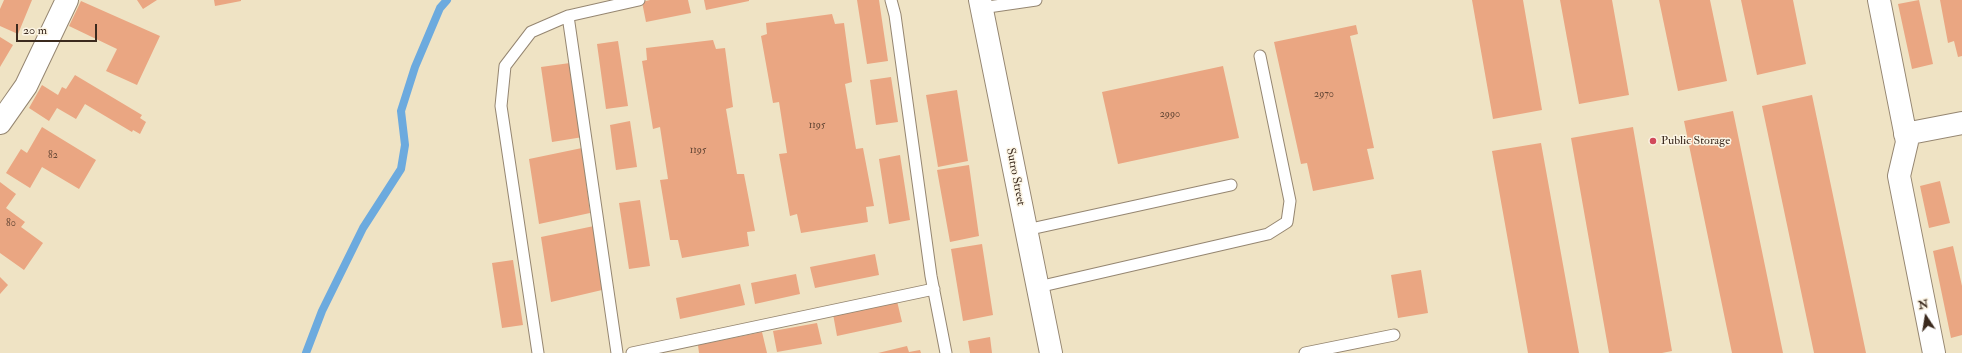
<!DOCTYPE html>
<html>
<head>
<meta charset="utf-8">
<style>
	body { margin:0 }
	#map { position:relative; width:1962px; height:353px; overflow:hidden; background:#efe3c4; font-family:"IM FELL Double Pica",serif }
	canvas { display:block }
	.north { position:absolute; left:1906px; top:297px; width:40px; height:40px; -webkit-text-stroke:3px #fcf5e5; paint-order:stroke; rotate:348deg; font-size:11px; font-weight:700; line-height:16px; text-align:center; color:#3b2a1e }
	.north::after { content:''; display:block; margin:auto; width:14px; height:18px; background:#3b2a1e; clip-path:polygon(50% 0,100% 100%,50% 72%,0 100%) }
	.scale { position:absolute; left:16px; top:24px; width:81px; height:18px; box-sizing:border-box; border:2px solid #3b2a1e; border-top:0; padding-left:5px; font-size:12px; line-height:14px; white-space:nowrap; color:#3b2a1e; -webkit-text-stroke:3px #fcf5e5; paint-order:stroke }
</style>
</head>
<body>
<div id="map">
<canvas width="1962" height="353"></canvas>
<div class="north">N</div>
<div class="scale">20 m</div>
</div>
<script>
const ctx = document.querySelector('canvas').getContext('2d');
ctx.lineJoin = 'round';
function toPath(rows) {
  const path = new Path2D();
  for (const r of rows) {
    path.moveTo(r[0], r[1]);
    for (let i = 2; i < r.length; i += 2) path.lineTo(r[i], r[i + 1]);
  }
  return path;
}
function trace(path, color, width, dash) {
  ctx.strokeStyle = color;
  ctx.lineWidth = width;
  ctx.lineCap = dash ? 'butt' : 'round';
  ctx.setLineDash(dash || []);
  ctx.stroke(path);
}
function fill(path, color) {
  ctx.fillStyle = color;
  ctx.fill(path, 'evenodd');
}
function write(font, color, halo, rows, align = 'center') {
  ctx.font = font + ' "IM FELL Double Pica",serif';
  ctx.lineWidth = 3;
  ctx.setLineDash([]);
  ctx.textBaseline = 'middle';
  ctx.strokeStyle = halo;
  ctx.fillStyle = color;
  for (const [text, x, y, turn = 0] of rows) {
    ctx.save();
    ctx.translate(x, y);
    ctx.rotate((+turn || 0) * Math.PI / 180);
    ctx.textAlign = isNaN(turn) ? turn : align;
    if (halo) ctx.strokeText(text, 0, 0);
    ctx.fillText(text, 0, 0);
    ctx.restore();
  }
}
const stream = toPath([
	[306,353,322,311,363,228,401,169,405,145,401,111,415,67,440,8,447,0]
]);
const building = toPath([
	[4,0,32,0,18,34,0,26,0,9],
	[137,0,157,0,143,9],
	[214,0,241,0,241,1,215,6],
	[650,0,688,0,691,13,646,22,642,2],
	[704,0,749,0,749,1,706,10],
	[857,0,879,0,888,61,867,64],
	[1472,0,1523,0,1542,110,1493,119],
	[1560,0,1612,0,1629,95,1579,104],
	[1659,0,1710,0,1727,81,1678,91],
	[1741,0,1793,0,1806,64,1757,75],
	[1919,0,1933,64,1912,69,1898,4],
	[1940,0,1962,0,1962,56,1958,57,1954,41,1948,43],
	[81,1,160,36,137,85,106,71,117,49,69,26],
	[832,14,835,24,844,23,852,82,845,84,856,149,863,148,874,206,866,207,868,222,801,233,797,214,790,216,779,154,787,153,779,102,773,103,761,36,767,34,766,23],
	[1356,25,1358,34,1350,36,1374,148,1367,149,1374,179,1313,191,1307,163,1301,164,1274,42],
	[0,37,13,45,0,67],
	[713,40,716,49,725,48,733,107,726,109,737,174,744,174,755,231,747,232,749,246,682,258,678,240,670,240,660,180,668,179,660,127,653,129,642,61,647,60,646,48],
	[618,41,628,106,606,109,597,44],
	[570,63,583,137,552,142,541,67],
	[1223,66,1239,138,1118,164,1102,92],
	[75,75,142,115,140,118,146,122,140,134,133,130,132,132,85,104,76,119,57,108,49,121,29,108,42,85,58,95,62,87,66,89],
	[891,77,898,122,876,125,870,80],
	[957,90,968,161,938,167,926,95],
	[1812,95,1866,353,1814,353,1762,106],
	[1733,111,1783,353,1732,353,1684,121],
	[630,121,637,167,616,170,610,125],
	[42,127,96,160,79,189,42,167,30,188,6,173,21,149,27,153],
	[1633,127,1672,351,1662,353,1609,353,1571,138],
	[1541,143,1579,353,1528,353,1492,151],
	[582,148,590,213,539,224,529,159],
	[900,155,910,220,889,224,879,159],
	[969,165,979,236,950,242,937,170],
	[1940,181,1950,223,1929,228,1920,186],
	[0,182,16,194,6,208,25,222,21,227,43,243,24,270,0,253],
	[640,200,650,266,629,269,619,203],
	[594,226,602,290,551,302,541,237],
	[982,244,993,315,963,321,951,249],
	[1953,246,1962,286,1962,335,1951,338,1933,251],
	[875,254,879,275,815,288,810,267],
	[513,260,523,325,502,328,492,263],
	[1421,270,1428,313,1398,318,1391,275],
	[796,274,800,294,755,304,751,283],
	[0,277,8,285,0,294],
	[740,284,745,305,680,319,676,298],
	[897,301,902,322,837,336,833,314],
	[817,323,822,344,777,352,773,331],
	[762,332,767,353,699,353,698,345],
	[990,337,992,353,970,353,968,341],
	[907,346,909,352,920,350,921,353,878,353]
]);
const service = toPath([
	[891,0,895,15,931,276,946,353],
	[981,8,1036,0],
	[568,16,617,353],
	[1026,230,1231,185],
	[1038,287,1268,234,1287,222,1290,201,1260,56],
	[538,353,501,106,505,66,531,32,568,16,639,0],
	[632,353,934,289],
	[1305,353,1394,335]
]);
const minor = toPath([
	[980,0,1051,353],
	[1879,0,1907,142,1899,176,1934,353],
	[0,123,26,86,67,0],
	[1905,134,1962,123]
]);
const markers = [
	[1653,141,4,"#d1495b"]
];
const numberNames = [
	["2970",1324,95],
	["2990",1170,115],
	["1195",817,126],
	["1195",698,151],
	["82",53,156],
	["80",11,224]
];
const poiNames = [
	["Public Storage",1661,141]
];
const streetNames = [
	["Sutro Street",1015,177,79]
];
trace(stream, '#6caade', 8);
fill(building, '#eaa682');
trace(service, '#958671', 13);
trace(minor, '#958671', 24);
trace(service, '#fff', 11);
trace(minor, '#fff', 22);
for (const [x, y, r, color] of markers) {
  const dot = new Path2D();
  dot.arc(x, y, r, 0, 2 * Math.PI);
  ctx.fillStyle = color;
  ctx.fill(dot);
  trace(dot, '#fcf5e5', 1.5);
}
write('10px', '#674937', null, numberNames);
write('12px', '#3b2a1e', '#fcf5e5', poiNames, 'left');
write('12px', '#3b2a1e', '#fcf5e5', streetNames);
</script>
</body>
</html>
